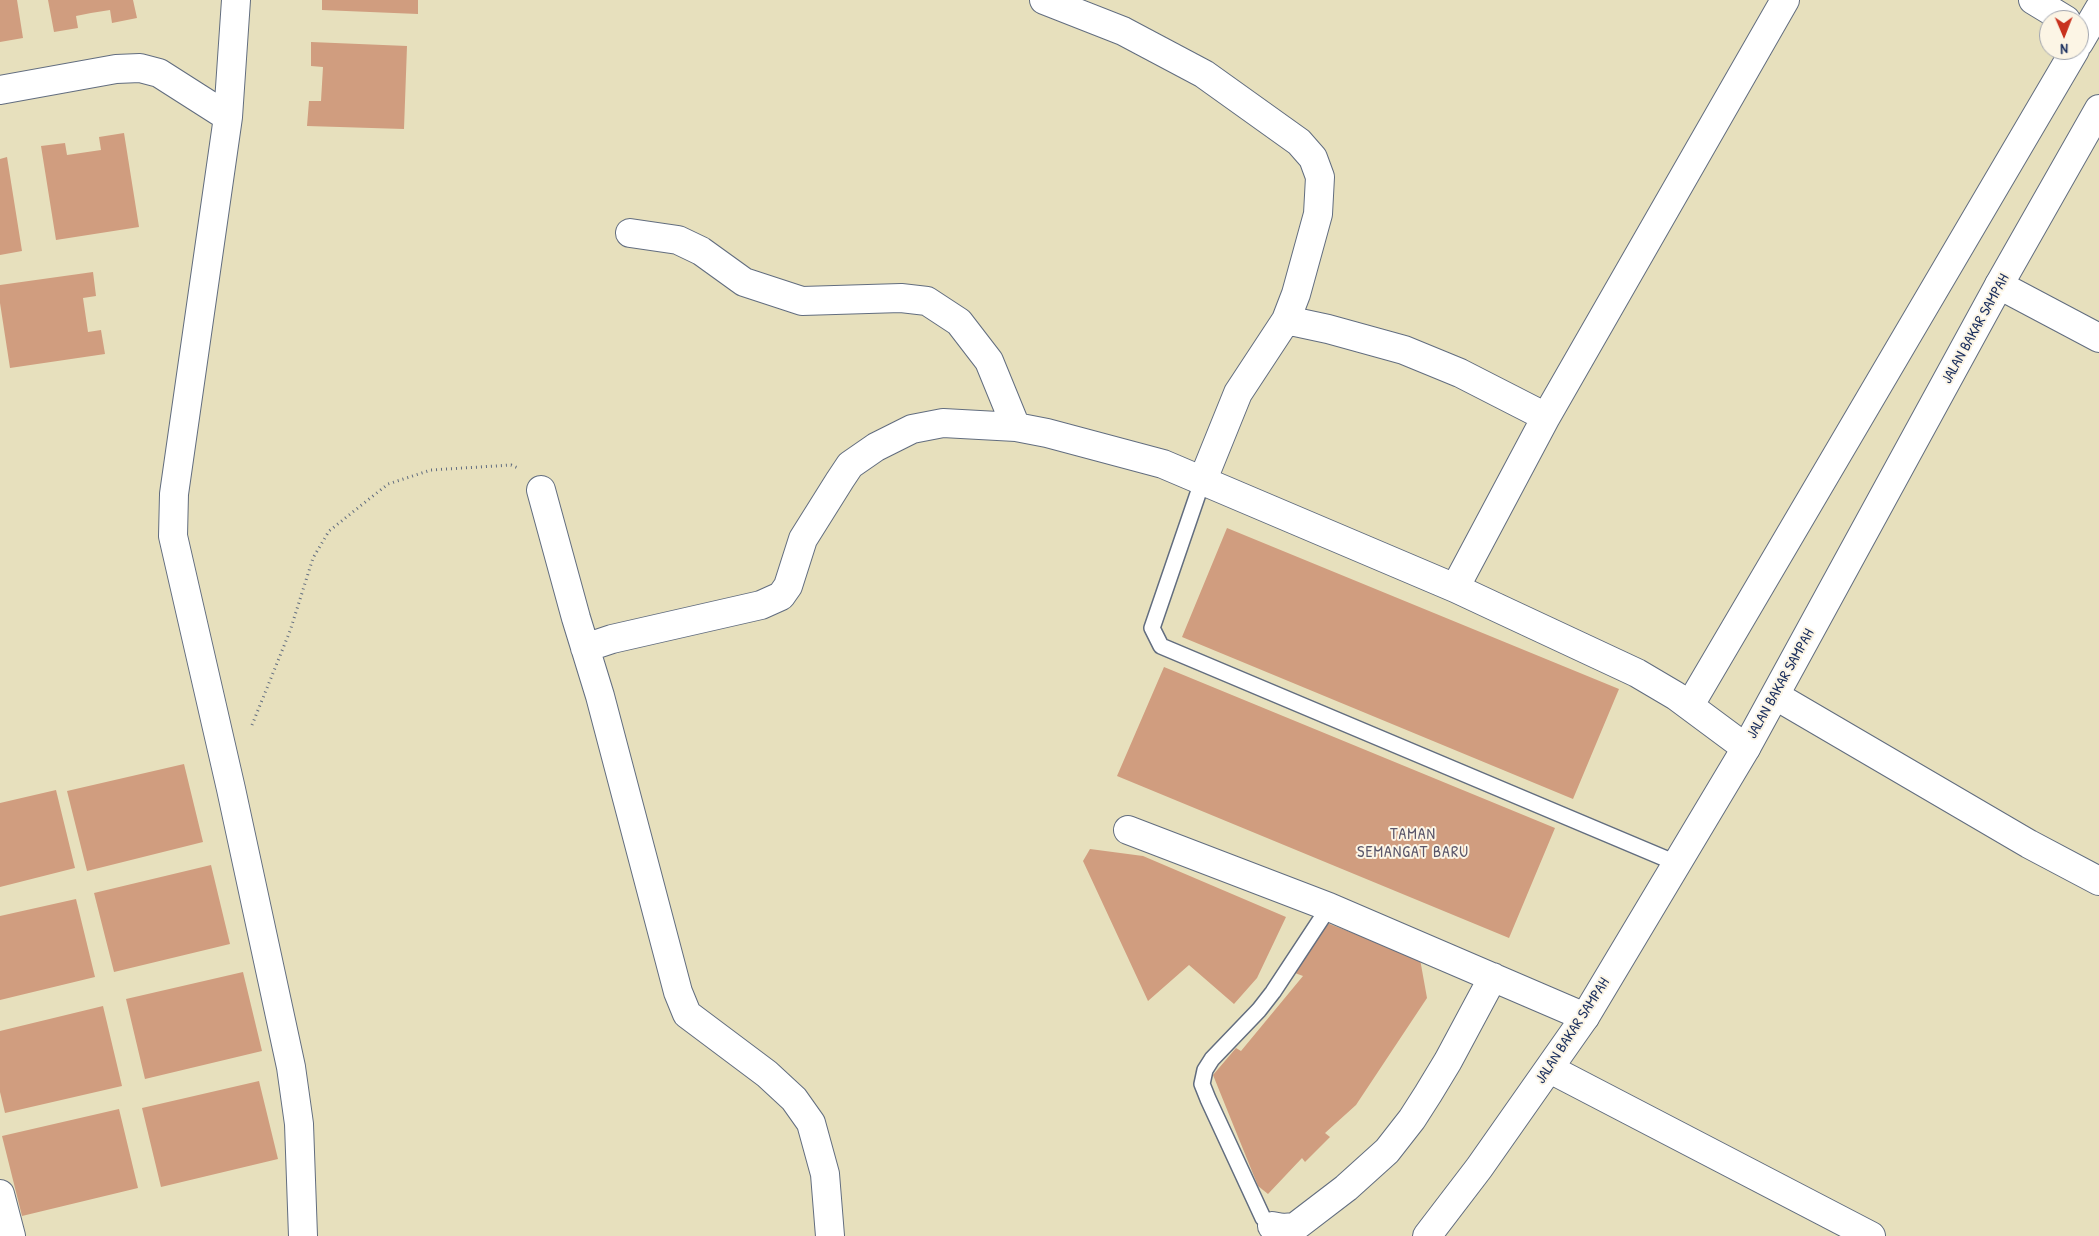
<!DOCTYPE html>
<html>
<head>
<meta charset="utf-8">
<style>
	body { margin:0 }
	#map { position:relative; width:2099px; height:1236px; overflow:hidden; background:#e7e0bd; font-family:"Patrick Hand",sans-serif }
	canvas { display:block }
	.north { position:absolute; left:2039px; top:10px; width:50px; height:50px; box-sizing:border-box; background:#fcf5e5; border:1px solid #a2a6af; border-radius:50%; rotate:179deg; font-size:14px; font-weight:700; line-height:20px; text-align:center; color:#1b2f5e }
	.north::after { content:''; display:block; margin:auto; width:18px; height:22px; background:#c8321e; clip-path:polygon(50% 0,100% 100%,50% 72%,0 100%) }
</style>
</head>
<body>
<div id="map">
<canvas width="2099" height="1236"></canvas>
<div class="north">N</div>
</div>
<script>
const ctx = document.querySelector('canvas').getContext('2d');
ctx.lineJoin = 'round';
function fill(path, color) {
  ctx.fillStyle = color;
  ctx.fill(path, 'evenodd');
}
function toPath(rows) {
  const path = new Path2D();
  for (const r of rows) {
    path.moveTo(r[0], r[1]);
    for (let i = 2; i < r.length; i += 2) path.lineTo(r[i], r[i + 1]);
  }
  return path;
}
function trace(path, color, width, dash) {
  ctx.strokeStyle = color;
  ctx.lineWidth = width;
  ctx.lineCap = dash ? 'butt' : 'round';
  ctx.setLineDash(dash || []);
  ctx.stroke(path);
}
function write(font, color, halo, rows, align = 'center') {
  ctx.font = font + ' "Patrick Hand",sans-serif';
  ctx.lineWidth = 4;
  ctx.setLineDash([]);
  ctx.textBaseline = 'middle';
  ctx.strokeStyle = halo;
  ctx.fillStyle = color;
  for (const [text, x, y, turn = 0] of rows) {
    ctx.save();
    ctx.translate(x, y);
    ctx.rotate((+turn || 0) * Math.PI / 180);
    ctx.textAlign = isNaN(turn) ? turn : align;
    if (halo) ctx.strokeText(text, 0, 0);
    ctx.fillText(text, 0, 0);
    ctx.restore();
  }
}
const building = toPath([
	[0,0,17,0,23,38,0,42],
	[48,0,133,0,137,18,112,23,110,10,91,13,76,16,78,28,54,32],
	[322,0,418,0,418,14,322,10],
	[311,42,407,46,404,129,307,126,309,101,321,101,323,67,311,66],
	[124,133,139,227,56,240,41,146,65,143,67,155,101,150,99,137],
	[7,157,22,251,0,255,0,159],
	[93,272,96,296,83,298,88,332,101,330,105,354,10,368,0,303,0,285],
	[1227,528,1619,689,1573,799,1182,637],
	[1164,667,1555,828,1509,938,1117,776],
	[184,764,203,842,87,871,67,791],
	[56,790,75,868,0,887,0,803],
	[1090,849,1143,856,1286,917,1257,978,1234,1004,1189,965,1148,1001,1083,861],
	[211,865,230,944,114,972,94,893],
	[76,899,95,977,0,1000,0,916],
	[1327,923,1420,959,1427,998,1356,1105,1325,1133,1330,1137,1305,1162,1302,1158,1268,1194,1258,1186,1213,1075,1236,1048,1241,1051,1303,976,1295,973],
	[243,972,262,1051,145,1079,126,999],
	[103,1006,122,1086,5,1113,0,1092,0,1031],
	[259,1081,278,1159,161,1187,142,1108],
	[119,1109,138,1188,22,1216,2,1136]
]);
const path = toPath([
	[252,725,290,631,313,558,329,531,388,484,431,470,511,465,518,468]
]);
const service = toPath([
	[1202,482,1152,628,1161,646,1676,863],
	[1272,1226,1263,1218,1208,1099,1202,1084,1205,1070,1212,1059,1259,1010,1273,992,1329,907]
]);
const minor = toPath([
	[236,0,228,117,174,494,173,536,231,789,291,1067,299,1124,303,1236],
	[1044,0,1123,31,1204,74,1299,142,1313,158,1320,177,1318,214,1296,294,1286,320,1238,393,1202,482],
	[2033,0,2066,20],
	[2079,43,2099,9],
	[0,90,116,69,140,68,159,73,228,117],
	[630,233,678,240,701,251,744,282,802,301,901,298,927,301,959,322,989,361,1016,427],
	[1999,285,2099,338],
	[1286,320,1328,329,1404,350,1460,373,1546,417],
	[541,490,576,618,600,696,678,992,687,1014,767,1074,794,1099,811,1123,825,1174,830,1236],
	[1455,588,1546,417,1785,0],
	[585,648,612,639,761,605,781,596,788,586,803,539,840,480,850,465,876,447,912,429,943,423,1016,427,1047,433,1163,464,1455,588,1637,673,1676,696,1746,748],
	[1776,696,2029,844,2099,881],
	[1690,705,2075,50],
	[1128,830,1329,907,1585,1017],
	[1550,1069,1871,1236],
	[0,1194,11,1236],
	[1272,1226,1283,1228,1295,1227,1346,1188,1387,1151,1412,1119,1428,1094,1448,1061,1493,977]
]);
const secondary = toPath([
	[1427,1236,1479,1168,1585,1017,1746,748,1999,285,2099,109]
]);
const streetNames = [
	["JALAN BAKAR SAMPAH",1976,329,-61],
	["JALAN BAKAR SAMPAH",1781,684,-61],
	["JALAN BAKAR SAMPAH",1573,1031,-57]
];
const neighbourhoodNames = [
	["TAMAN",1413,835],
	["SEMANGAT BARU",1413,853]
];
fill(building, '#d09d7f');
trace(service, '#626d7f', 18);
trace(minor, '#626d7f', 30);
trace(secondary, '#626d7f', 30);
trace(path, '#626d7f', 3, [1, 4]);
trace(service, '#fff', 15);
trace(minor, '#fff', 28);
trace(secondary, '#fff', 28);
write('15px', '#1b2f5e', '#fcf5e5', streetNames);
ctx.letterSpacing = '1px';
write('16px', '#5a566a', '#fcf5e5', neighbourhoodNames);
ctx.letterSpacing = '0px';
</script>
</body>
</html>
